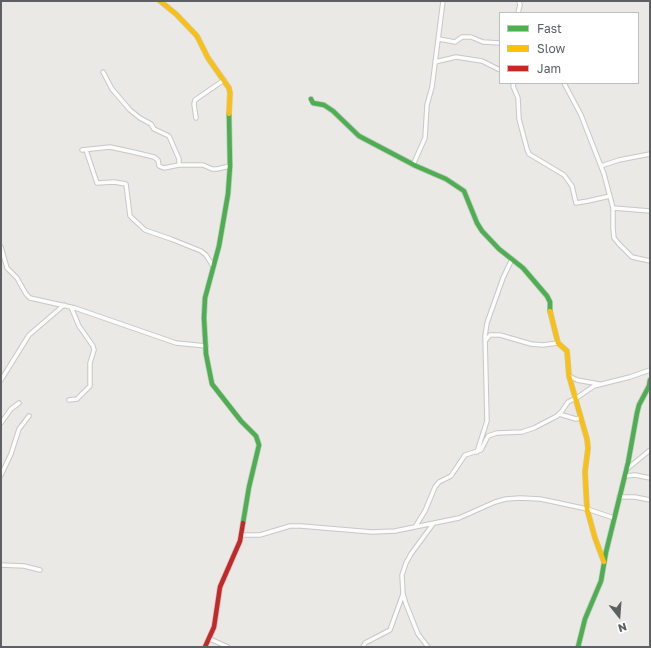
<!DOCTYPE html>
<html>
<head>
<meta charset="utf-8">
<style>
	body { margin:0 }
	#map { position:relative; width:651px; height:648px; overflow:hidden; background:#ebe9e6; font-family:"Golos Text",sans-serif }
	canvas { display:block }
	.frame { position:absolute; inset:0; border:2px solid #5c6063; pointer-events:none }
	.legend { position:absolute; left:499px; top:12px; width:140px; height:72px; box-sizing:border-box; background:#fff; border:1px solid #bebfc1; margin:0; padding:5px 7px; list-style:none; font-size:12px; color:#5c6063 }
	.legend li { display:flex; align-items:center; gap:8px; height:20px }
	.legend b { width:20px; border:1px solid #bebfc1 }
	.north { position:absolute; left:599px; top:596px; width:40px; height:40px; -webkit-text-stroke:3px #fff; paint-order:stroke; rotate:163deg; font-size:11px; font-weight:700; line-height:16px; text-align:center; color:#5c6063 }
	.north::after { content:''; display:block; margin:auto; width:14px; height:18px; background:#5c6063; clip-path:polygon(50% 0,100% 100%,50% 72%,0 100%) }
</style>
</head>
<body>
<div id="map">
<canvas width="651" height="648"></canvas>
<div class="frame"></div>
<ul class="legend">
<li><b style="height:5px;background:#4caf50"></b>Fast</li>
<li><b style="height:5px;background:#ffc107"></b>Slow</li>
<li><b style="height:5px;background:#c62828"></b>Jam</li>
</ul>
<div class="north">N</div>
</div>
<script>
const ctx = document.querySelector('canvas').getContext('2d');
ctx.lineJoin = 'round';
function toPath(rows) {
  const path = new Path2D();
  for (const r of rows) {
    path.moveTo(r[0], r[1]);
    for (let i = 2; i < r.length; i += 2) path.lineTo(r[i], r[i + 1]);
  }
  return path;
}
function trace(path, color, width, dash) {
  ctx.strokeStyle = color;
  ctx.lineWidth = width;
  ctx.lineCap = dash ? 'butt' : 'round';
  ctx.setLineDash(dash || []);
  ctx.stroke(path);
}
const street = toPath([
	[518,13,520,5,519,1],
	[439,39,455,42,462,37,471,37,483,42,500,43],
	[435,62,456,57,482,61,500,70],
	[103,72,112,89,130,110,140,118,151,124,154,129,169,136,179,159,179,165],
	[514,83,513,86,518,98,519,119,527,149,529,154,564,175,572,186,576,203,588,201,610,196],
	[564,83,581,115,604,174,613,208,613,228,614,238,619,244,632,257,650,261],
	[196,118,194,104,195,100,224,80],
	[82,150,110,147,133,152,154,157,158,160,159,166,164,168,179,165,203,165,212,169,217,169,230,166],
	[86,150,97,183,114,182,126,184,130,216,145,230,171,239,201,251,206,255,213,266],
	[413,165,425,138,427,105,432,87,443,1],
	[601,166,619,160,650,154],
	[613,208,650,211],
	[1,247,7,268,17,278,26,294,30,298,75,308,176,343,206,346],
	[486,340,490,335,500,335,531,344,543,345,558,343],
	[569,376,577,380,599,384],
	[1,380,29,335,64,305],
	[69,400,77,399,90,386,90,363,94,350,93,346,79,326,71,307],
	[559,414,576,419,580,418],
	[1,423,11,409,19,403],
	[477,452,487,421,485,336,487,323,503,278,512,259],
	[627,469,650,450],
	[1,475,11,454,19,429,29,416],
	[625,476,635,475,650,478],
	[619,497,635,497,650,500],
	[415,527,425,511,435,487,439,482,451,476,465,455,481,450,488,436,497,433,522,432,534,428,557,416,562,411,568,402,578,397,594,386,630,377,650,370],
	[242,535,260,535,290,526,301,526,372,532,395,531,459,518,495,502,506,499,520,498,540,499,550,501,587,509,614,518],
	[1,565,24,566,40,570],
	[210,639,228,647],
	[363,647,365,643,390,630,403,594],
	[428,647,418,634,406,604,403,594,402,575,406,563,411,554,433,524]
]);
const fast = toPath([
	[311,99,313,103,324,105,333,111,359,136,416,166,446,179,464,191,477,223,482,231,499,249,523,268,547,296,550,302,550,311],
	[229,114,230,166,228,194,219,246,205,298,204,318,206,354,212,384,241,421,256,436,259,445,249,487,243,523],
	[578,647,585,619,601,581,606,552,628,463,637,413,639,405,649,386,650,380]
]);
const slow = toPath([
	[160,1,176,14,197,36,208,58,229,88,230,93,229,114],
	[550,311,558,343,567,351,569,376,587,439,588,448,585,472,587,509,595,538,604,562]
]);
const jam = toPath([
	[205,647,214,627,220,587,240,541,243,523]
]);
trace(street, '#c7c7c6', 5.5);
trace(fast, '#c5c6c5', 6);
trace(slow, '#c5c6c5', 6);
trace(jam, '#c5c6c5', 6);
trace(street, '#fcfcfb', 3.5);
trace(fast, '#4caf50', 4.5);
trace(slow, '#ffc107', 4.5);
trace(jam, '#c62828', 4.5);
</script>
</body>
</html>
